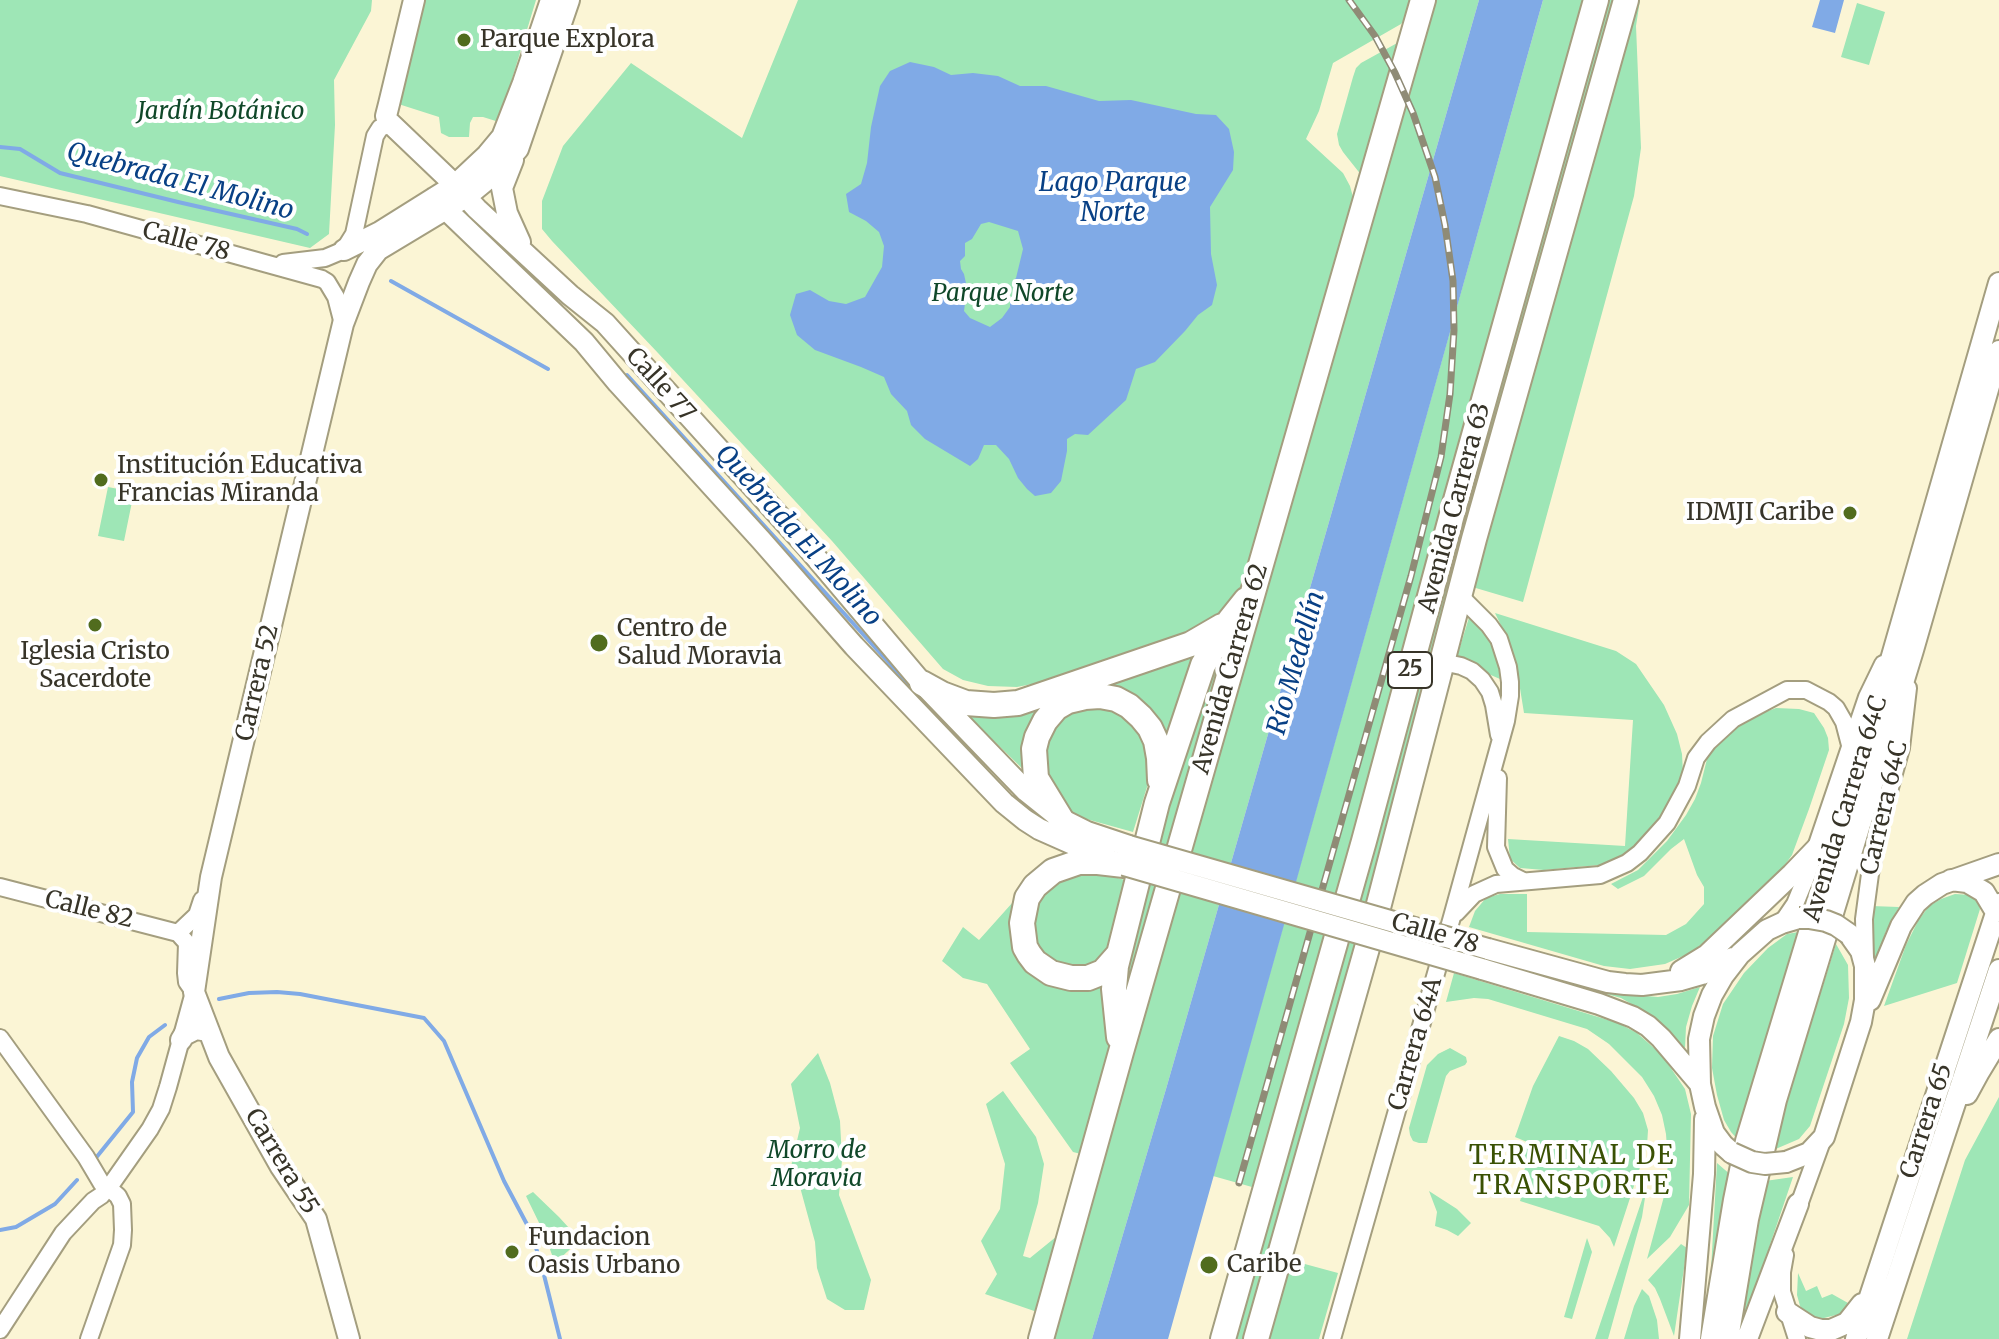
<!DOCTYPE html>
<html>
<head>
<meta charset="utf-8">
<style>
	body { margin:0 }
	canvas { display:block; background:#fbf5d5 }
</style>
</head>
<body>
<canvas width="1999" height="1339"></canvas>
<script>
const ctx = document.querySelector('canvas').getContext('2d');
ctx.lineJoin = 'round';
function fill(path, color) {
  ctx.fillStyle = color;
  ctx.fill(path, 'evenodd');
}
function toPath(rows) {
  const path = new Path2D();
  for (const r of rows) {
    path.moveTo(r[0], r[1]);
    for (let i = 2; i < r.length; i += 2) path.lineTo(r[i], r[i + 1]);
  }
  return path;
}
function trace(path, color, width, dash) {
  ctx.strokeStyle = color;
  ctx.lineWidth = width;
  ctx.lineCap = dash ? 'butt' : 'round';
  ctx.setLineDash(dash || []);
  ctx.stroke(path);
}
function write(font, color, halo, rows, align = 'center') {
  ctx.font = font + ' Merriweather,serif';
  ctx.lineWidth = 8;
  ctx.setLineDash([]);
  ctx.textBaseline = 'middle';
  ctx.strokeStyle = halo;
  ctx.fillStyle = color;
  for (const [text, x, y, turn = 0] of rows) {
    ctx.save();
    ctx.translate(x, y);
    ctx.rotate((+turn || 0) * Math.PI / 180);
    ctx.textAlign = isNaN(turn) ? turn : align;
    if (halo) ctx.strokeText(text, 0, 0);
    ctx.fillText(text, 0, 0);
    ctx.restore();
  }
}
const green = toPath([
	[0,0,372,0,371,11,334,80,335,125,329,234,310,248,0,176],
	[413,0,536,0,499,122,483,117,473,117,470,123,469,137,449,137,441,133,439,117,389,101],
	[798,0,1414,0,1408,15,1401,24,1333,63,1319,111,1306,139,1343,173,1350,186,1353,197,1352,208,1241,595,1208,628,1037,683,1017,687,988,686,963,680,943,669,832,541,658,353,552,241,542,229,542,201,563,146,631,63,742,138],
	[1431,0,1479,0,1166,1089,1092,1339,1051,1339],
	[1543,0,1588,0,1215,1339,1209,1339,1252,1187,1213,1176],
	[1604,0,1618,0,1437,655,1420,662],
	[1630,0,1640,0,1636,26,1641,148,1634,196,1523,602,1469,586],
	[1857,3,1885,12,1869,65,1841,57],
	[1399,42,1362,176,1343,152,1339,145,1337,134,1353,77,1356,68,1361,63],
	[108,487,134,492,124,541,98,536],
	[1471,611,1492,637,1499,662,1500,679,1456,660],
	[1495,613,1616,651,1636,664,1664,705,1677,734,1682,754,1683,773,1669,808,1646,837,1629,852,1600,865,1544,870,1520,868,1510,859,1508,839,1625,846,1633,720,1524,713,1518,676,1508,640],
	[1231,631,1124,1012,1125,960,1208,672],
	[1195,647,1166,752,1147,714,1067,695,1029,775,960,708],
	[1432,675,1246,1339,1233,1339,1380,829,1417,683],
	[1111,706,1141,726,1152,771,1133,832,1079,817,1069,810,1045,780,1045,732,1071,707],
	[1776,708,1799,709,1814,713,1824,728,1828,738,1829,750,1809,809,1792,855,1782,869,1710,938,1690,953,1665,964,1630,969,1604,966,1469,927,1475,911,1486,898,1500,894,1527,894,1527,932,1666,935,1686,924,1704,904,1704,887,1697,875,1684,839,1671,849,1644,876,1618,889,1611,884,1638,870,1667,841,1686,815,1695,799,1701,783,1710,747,1747,719],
	[1089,870,1132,882,1114,955,1090,974,1036,957,1029,923,1046,884],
	[1030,883,1026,958,1107,976,1116,1043,1085,1155,1073,1152,1010,1063,1030,1049,987,984,963,978,942,961,963,927,979,940],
	[1955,894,1971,895,1978,901,1980,909,1957,983,1884,1006,1906,945,1918,921,1929,906,1941,899],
	[1871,906,1899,907,1886,931,1874,965,1871,940],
	[1804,931,1740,1142,1731,1132,1724,1120,1717,1095,1712,1068,1713,1036,1723,1004,1744,973,1768,948,1787,934],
	[1836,944,1848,965,1849,998,1844,1024,1810,1126,1799,1139,1771,1151],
	[1482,953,1621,994,1658,997,1677,994,1700,987,1692,1006,1686,1027,1685,1048,1654,1017,1621,998,1480,959],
	[1454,973,1618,1023,1637,1033,1662,1055,1685,1089,1691,1114,1689,1205,1670,1237,1647,1259,1666,1189,1668,1162,1666,1134,1662,1115,1654,1096,1642,1077,1609,1044,1587,1029,1488,999,1474,998,1446,1002],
	[1559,1036,1574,1041,1588,1049,1611,1071,1634,1098,1643,1113,1648,1130,1647,1146,1614,1247,1610,1238,1599,1226,1520,1201,1524,1188,1519,1186,1526,1165,1520,1163,1527,1142,1515,1137,1533,1086],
	[1450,1048,1466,1057,1467,1062,1465,1065,1450,1071,1446,1076,1427,1143,1419,1143,1413,1141,1410,1135,1409,1128,1427,1065,1438,1054],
	[818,1053,830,1083,840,1121,842,1160,839,1195,871,1280,864,1310,845,1310,827,1299,817,1268,815,1242,800,1187,789,1175,800,1128,791,1084],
	[1003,1091,1036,1137,1044,1164,1038,1203,1023,1256,1030,1258,1062,1232,1040,1313,985,1294,997,1274,981,1241,1000,1209,1005,1164,986,1104],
	[1999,1097,1999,1339,1907,1339,1965,1160],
	[1717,1163,1732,1176,1708,1323],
	[1793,1177,1738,1339,1765,1181],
	[1647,1185,1642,1217,1608,1339,1595,1339],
	[1429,1191,1457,1209,1471,1223,1458,1236,1447,1230,1435,1226,1437,1212],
	[533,1192,559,1217,580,1240,555,1263,544,1233,526,1196],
	[1587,1238,1592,1252,1572,1319,1564,1317],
	[1681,1244,1687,1248,1674,1336,1660,1299,1655,1288,1648,1280],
	[1290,1260,1338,1273,1319,1339,1268,1339],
	[1798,1273,1806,1291,1817,1286,1822,1298,1832,1294,1848,1303,1846,1307,1840,1314,1824,1318,1814,1318,1806,1313,1800,1306,1797,1295],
	[1642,1289,1649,1296,1657,1320,1659,1339,1624,1339,1634,1306]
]);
const water = toPath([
	[1479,0,1543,0,1168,1339,1092,1339,1166,1089],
	[1820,0,1844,0,1835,33,1812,27],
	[910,62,934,67,951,75,973,73,998,76,1020,86,1046,86,1099,101,1131,100,1196,114,1216,115,1229,129,1234,152,1233,170,1210,207,1211,254,1217,285,1212,305,1198,315,1185,331,1155,362,1136,369,1126,400,1088,435,1075,434,1067,439,1067,451,1061,481,1051,493,1035,496,1027,489,1018,478,1009,459,996,445,984,445,978,459,970,466,925,439,911,425,907,411,891,394,884,377,861,367,815,350,797,335,790,315,796,294,810,290,829,301,846,304,865,297,882,267,884,246,879,232,866,221,849,212,846,194,861,184,867,163,871,127,880,86,890,71],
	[989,222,1018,231,1023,249,1016,278,1013,281,1014,290,1013,295,1010,299,1010,307,1002,318,990,327,970,318,964,311,967,288,964,274,961,269,960,261,965,256,965,243,972,239,981,224]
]);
const stream = toPath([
	[0,147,20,149,60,173,178,202,297,229,307,234],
	[391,281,548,369],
	[627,375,942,721],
	[219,999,249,993,277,992,300,994,424,1018,444,1041,504,1181,531,1232,542,1267,560,1339],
	[95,1159,133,1112,132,1082,137,1058,149,1037,165,1025],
	[0,1230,16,1227,55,1204,77,1180]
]);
const minor = toPath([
	[0,196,87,214,322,279,327,282,336,297,343,324],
	[283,263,325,258,344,250,354,234,375,136,380,128,390,124],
	[1442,662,1461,666,1472,671,1482,680,1490,692,1494,705,1499,735],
	[1498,778,1496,847,1505,869,1513,876,1523,881],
	[0,887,178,933,187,943,186,973,187,982,194,992,168,1087,161,1109,150,1129,110,1186],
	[1456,913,1474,894,1496,884,1600,875,1627,863,1640,853,1667,823,1687,786,1696,758,1708,742,1733,719,1787,690,1806,690,1829,702,1836,708,1844,722,1850,745],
	[1782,923,1795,904,1806,877,1867,697,1883,664],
	[178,933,197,915,202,900],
	[1865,960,1864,919,1870,874,1881,820,1901,748,1908,688],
	[0,1038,86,1157,102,1184],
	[1796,1213,1822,1141],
	[1785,1255,1782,1272,1782,1292,1797,1339],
	[0,1330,63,1233,93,1201,102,1195],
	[89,1339,122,1245,123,1230,122,1204,118,1196,111,1190],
	[1332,1339,1452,917,1506,721,1510,696,1510,682,1508,667,1499,639,1489,625,1460,596]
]);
const major = toPath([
	[414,0,389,104,386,116,388,121,455,185,477,209,570,295,605,323,808,548,922,683,1026,791,1061,819,1087,832,1129,846],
	[513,160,502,188,507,213,520,242],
	[434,198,584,342,618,383,761,540,854,646,1004,803,1025,820,1039,829,1109,860],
	[344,250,380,232,455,185,487,155,502,137,523,83,551,0],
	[1951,880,1967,882,1984,892,1996,912],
	[1488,949,1608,982,1625,984,1642,985,1681,980,1702,974,1733,958],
	[1482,969,1599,1004,1633,1017,1648,1026,1661,1038,1700,1084],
	[1681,971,1707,955,1792,874,1817,848],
	[1870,1000,1901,926,1916,903,1925,895,1942,884,1999,864],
	[181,1040,184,1035,196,1029,209,1031],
	[1967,1094,1979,1072,1999,1039],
	[1732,1153,1723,1145,1714,1133,1705,1107,1700,1084,1699,1039,1704,1016,1712,995,1723,976,1740,954,1767,930,1782,923,1799,918],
	[1786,1162,1809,1153,1824,1137,1861,1022,1865,1000,1865,966,1861,951,1849,934],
	[1787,1312,1810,1327,1821,1330,1831,1330,1847,1323,1862,1304],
	[349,1339,316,1219,281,1167,219,1057,194,992,211,877,343,324,359,282,367,264,378,250,466,197,500,169,518,149,569,0],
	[1690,1339,1704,1174,1705,1119],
	[1711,1339,1734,1200,1746,1141,1880,698,1999,283],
	[1728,1339,1748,1219,1776,1100,1913,650,1999,351],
	[1747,1339,1798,1204],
	[1856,1339,1999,904],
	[1877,1339,1999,970]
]);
const highway = toPath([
	[922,683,942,694,966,703,994,705,1018,703,1191,644,1222,626],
	[1061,819,1036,778,1034,749,1037,737,1045,721,1056,708,1068,701,1085,697,1100,696,1116,699,1129,706,1141,717,1150,728,1156,741,1159,758,1160,780],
	[1118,955,1103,972,1088,978,1071,978,1051,973,1035,962,1029,954,1025,947,1022,923,1027,898,1035,886,1053,871,1079,862,1098,862,1124,865],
	[1119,1037,1114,989,1116,966,1157,803,1203,665,1230,620,1246,600],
	[1041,1339,1121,1052,1423,0],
	[1223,1339,1364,841,1454,507,1596,0],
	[1256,1339,1373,927,1474,539,1626,0]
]);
const rail = toPath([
	[1239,1183,1411,576,1441,457,1450,394,1454,330,1453,281,1445,225,1435,177,1413,113,1395,73,1375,36,1349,0]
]);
const majorBridge = toPath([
	[1129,846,1488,949],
	[1124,865,1482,969],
	[1799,918,1809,918,1826,921,1836,925,1849,934],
	[1732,1153,1752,1162,1765,1164,1786,1162]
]);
const markers = [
	[464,40,8,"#516c1e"],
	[101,480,8,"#516c1e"],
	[1850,513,8,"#516c1e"],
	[95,625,8,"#516c1e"],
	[599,643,10,"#516c1e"],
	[512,1252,8,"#516c1e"],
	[1209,1265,10,"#516c1e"]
];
const shields = [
	[1410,670,44]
];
const shieldNames = [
	["25",1410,670]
];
const poiNames = [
	["Parque Explora",480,40],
	["Institución Educativa",117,466],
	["Francias Miranda",117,494],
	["IDMJI Caribe",1834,513,"right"],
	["Centro de",617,629],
	["Salud Moravia",617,657],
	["Iglesia Cristo",95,652,"center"],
	["Sacerdote",95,680,"center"],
	["Fundacion",528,1238],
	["Oasis Urbano",528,1266],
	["Caribe",1227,1265]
];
const parkNames = [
	["Jardín Botánico",221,112],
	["Parque Norte",1003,294],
	["Morro de",817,1151],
	["Moravia",817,1179]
];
const streetNames = [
	["Calle 78",186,242,15],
	["Calle 77",660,385,48],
	["Avenida Carrera 63",1455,508,-75],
	["Avenida Carrera 62",1231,669,-74],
	["Carrera 52",258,683,-77],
	["Carrera 64C",1885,808,-77],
	["Avenida Carrera 64C",1846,809,-73],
	["Calle 82",89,910,14],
	["Calle 78",1435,934,16],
	["Carrera 64A",1416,1044,-74],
	["Carrera 65",1927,1121,-72],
	["Carrera 55",281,1162,59]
];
const waterNames = [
	["Quebrada El Molino",180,182,15],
	["Lago Parque",1113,184],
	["Norte",1113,214],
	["Quebrada El Molino",798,536,48],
	["Río Medellín",1297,663,-74]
];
const neighbourhoodNames = [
	["TERMINAL DE",1572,1157],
	["TRANSPORTE",1572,1187]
];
fill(green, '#9ee6b6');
fill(water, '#80aae6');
trace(stream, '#80aae6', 4);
trace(minor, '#a49e7f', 20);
trace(major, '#a49e7f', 24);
trace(highway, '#a49e7f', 28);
trace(minor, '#fff', 16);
trace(major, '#fff', 20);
trace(highway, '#fff', 24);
trace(rail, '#8f8b76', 7);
trace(rail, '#fff', 4, [12]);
trace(majorBridge, '#a49e7f', 24, []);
trace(majorBridge, '#fff', 20);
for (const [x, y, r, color] of markers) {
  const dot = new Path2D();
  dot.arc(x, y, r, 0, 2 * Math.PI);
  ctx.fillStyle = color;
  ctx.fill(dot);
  trace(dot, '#fff', 3);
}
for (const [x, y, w] of shields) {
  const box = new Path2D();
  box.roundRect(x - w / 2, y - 18, w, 36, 6);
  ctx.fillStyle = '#fff';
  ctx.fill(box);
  trace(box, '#373428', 2);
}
write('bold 22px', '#373428', null, shieldNames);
write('24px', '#373428', '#fff', poiNames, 'left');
write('italic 24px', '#104829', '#fff', parkNames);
write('24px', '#373428', '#fff', streetNames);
write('italic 26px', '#084085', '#fff', waterNames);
ctx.letterSpacing = '2px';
write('26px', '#3a5104', '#fff', neighbourhoodNames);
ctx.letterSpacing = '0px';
</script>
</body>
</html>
